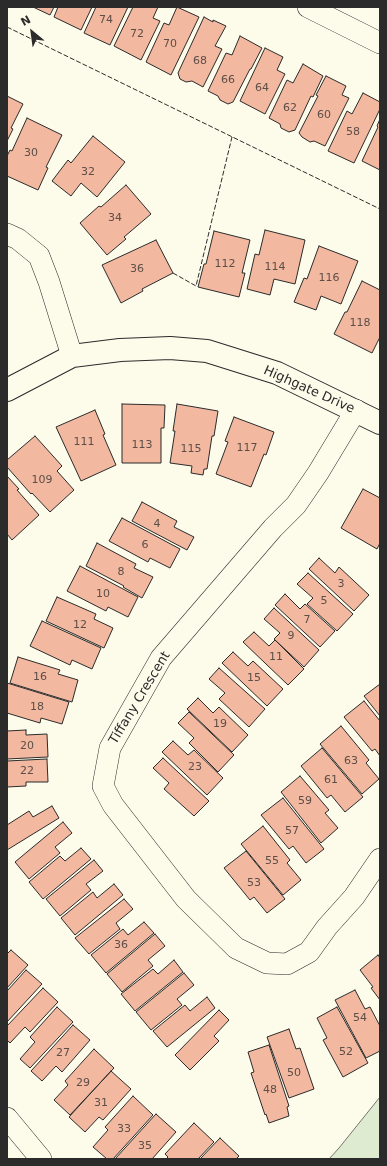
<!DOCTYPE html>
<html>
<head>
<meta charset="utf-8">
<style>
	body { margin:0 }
	#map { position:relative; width:387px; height:1166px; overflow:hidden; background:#fdfbea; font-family:"DejaVu Sans",sans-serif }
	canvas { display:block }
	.frame { position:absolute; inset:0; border:8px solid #2b2b2b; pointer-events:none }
	.north { position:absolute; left:12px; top:12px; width:40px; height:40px; -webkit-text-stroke:3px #fdfbea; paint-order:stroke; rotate:331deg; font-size:11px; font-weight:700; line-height:16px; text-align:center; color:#2b2b2b }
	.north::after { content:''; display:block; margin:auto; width:14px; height:18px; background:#2b2b2b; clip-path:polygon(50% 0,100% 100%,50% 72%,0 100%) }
</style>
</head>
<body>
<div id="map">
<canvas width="387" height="1166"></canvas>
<div class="frame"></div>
<div class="north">N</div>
</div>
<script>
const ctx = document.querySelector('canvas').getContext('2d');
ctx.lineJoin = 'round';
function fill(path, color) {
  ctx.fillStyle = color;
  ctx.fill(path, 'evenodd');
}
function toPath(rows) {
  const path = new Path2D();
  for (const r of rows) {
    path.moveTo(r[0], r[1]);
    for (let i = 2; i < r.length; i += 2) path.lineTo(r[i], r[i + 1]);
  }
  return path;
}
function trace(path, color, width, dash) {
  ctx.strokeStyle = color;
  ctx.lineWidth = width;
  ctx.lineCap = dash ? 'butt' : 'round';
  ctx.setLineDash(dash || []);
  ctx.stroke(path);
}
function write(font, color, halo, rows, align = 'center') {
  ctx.font = font + ' "DejaVu Sans",sans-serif';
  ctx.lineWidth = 3;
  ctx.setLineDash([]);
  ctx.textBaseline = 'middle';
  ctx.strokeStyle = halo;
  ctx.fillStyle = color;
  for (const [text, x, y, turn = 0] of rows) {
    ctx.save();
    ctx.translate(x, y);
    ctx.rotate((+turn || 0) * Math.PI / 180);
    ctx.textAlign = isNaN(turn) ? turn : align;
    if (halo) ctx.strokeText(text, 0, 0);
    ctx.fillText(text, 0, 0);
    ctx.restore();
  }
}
const green = toPath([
	[380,1097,380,1159,329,1159,339,1148,380,1097]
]);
const building = toPath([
	[33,7,54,7,50,15,33,7],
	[58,7,92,7,81,30,54,17,58,7],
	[96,7,128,7,110,45,84,33,96,7],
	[133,7,158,7,153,18,160,21,141,60,114,46,133,7],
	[177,7,199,17,171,75,146,62,164,23,169,25,177,7],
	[204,17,213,22,213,20,226,26,215,46,222,49,203,87,192,81,186,82,180,79,178,73,204,17],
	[240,36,262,48,251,69,250,69,233,102,228,104,220,100,218,96,208,91,226,53,232,55,240,36],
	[265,48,283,57,277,70,285,74,265,114,240,101,265,48],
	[303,64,323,76,313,97,311,96,295,130,289,132,281,128,280,124,269,118,287,80,293,83,303,64],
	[326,76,346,86,342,95,349,98,325,146,314,141,310,142,302,137,299,133,318,96,316,95,326,76],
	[363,93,380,102,380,109,354,163,328,151,347,111,352,114,363,93],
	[7,96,23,104,11,128,13,129,7,141,7,96],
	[27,118,62,135,46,167,48,168,38,190,7,176,7,156,10,150,12,151,27,118],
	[380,119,380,170,362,161,378,127,377,126,380,119],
	[93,136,125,162,97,197,81,183,71,196,52,181,68,160,71,163,93,136],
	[126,185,151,214,124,237,126,239,107,255,80,223,99,206,101,207,126,185],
	[265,230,305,240,295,284,274,279,270,295,247,289,255,254,259,255,265,230],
	[214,231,250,240,242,273,245,273,239,297,198,287,204,264,206,264,214,231],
	[156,240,173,273,142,289,143,291,121,303,102,265,156,240],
	[319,246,358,261,341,304,321,296,316,310,294,302,304,278,307,279,319,246],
	[362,281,380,290,380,337,372,353,334,334,345,312,347,312,362,281],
	[122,404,165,405,164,428,161,428,161,463,122,463,122,404],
	[177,404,218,411,214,436,212,436,207,469,204,469,203,475,191,473,192,466,170,463,175,431,173,431,177,404],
	[95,410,105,434,103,435,116,465,81,481,56,427,95,410],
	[234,417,274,432,266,455,264,454,251,487,216,474,228,442,225,441,234,417],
	[35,436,62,466,57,471,74,490,50,512,32,493,31,494,7,467,7,460,35,436],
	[7,476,19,489,17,490,39,515,12,540,7,534,7,476],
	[363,489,380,498,380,543,377,549,341,528,363,489],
	[142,502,177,521,174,527,194,537,187,550,132,521,142,502],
	[122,518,180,549,170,568,150,558,148,562,109,541,122,518],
	[97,543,136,564,134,568,153,577,142,598,123,587,124,586,86,566,97,543],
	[319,558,335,573,339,567,369,595,354,611,309,569,319,558],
	[80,566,138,597,128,617,108,607,106,611,67,591,80,566],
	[308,573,353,614,337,631,307,604,313,598,297,584,308,573],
	[285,594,300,609,305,604,335,631,320,647,275,605,285,594],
	[57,597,96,614,94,619,113,628,104,648,46,621,57,597],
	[274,608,319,650,304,667,274,639,280,633,264,619,274,608],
	[42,621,101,648,92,669,72,660,70,665,30,646,42,621],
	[254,632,269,646,275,640,304,669,288,685,243,642,254,632],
	[233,652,248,666,253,661,283,689,267,706,222,663,233,652],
	[18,657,60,670,58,674,78,680,72,702,10,683,18,657],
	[219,668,265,709,249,727,219,699,225,693,209,679,219,668],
	[7,683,69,702,62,724,41,718,40,723,7,713,7,683],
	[380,684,380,716,364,696,380,684],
	[198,698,213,713,219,707,248,735,232,752,187,709,198,698],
	[364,701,380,721,380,756,375,749,372,751,344,717,364,701],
	[189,712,234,755,218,772,189,743,194,738,178,723,189,712],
	[341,726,369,760,366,763,379,779,362,794,320,744,341,726],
	[26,730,26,735,47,734,48,757,7,759,7,731,26,730],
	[173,741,188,755,194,750,223,778,207,795,162,752,173,741],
	[322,748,363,797,345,812,331,795,327,798,301,766,322,748],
	[163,758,209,801,194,816,164,789,169,783,153,768,163,758],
	[47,759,48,782,26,782,26,786,7,787,7,761,47,759],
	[300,776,329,810,325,813,338,828,321,843,281,792,300,776],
	[283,798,324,849,306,863,293,846,289,849,261,815,283,798],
	[52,806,59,818,7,850,7,825,29,811,33,817,52,806],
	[63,822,72,833,55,847,60,853,29,879,15,862,63,822],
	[263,826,290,860,287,863,301,880,283,895,241,844,263,826],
	[81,848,91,859,43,899,29,882,60,856,65,861,81,848],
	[246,851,285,899,267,913,254,897,250,900,224,868,246,851],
	[94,860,103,871,86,884,91,890,60,916,46,899,94,860],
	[114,884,123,895,75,935,61,918,93,892,97,898,114,884],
	[124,899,133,909,116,923,120,929,89,954,75,938,124,899],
	[144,922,154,933,106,973,91,955,123,929,128,935,144,922],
	[155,934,165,946,148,960,153,966,122,992,107,974,155,934],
	[11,950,28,965,7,988,7,954,11,950],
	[378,955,380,958,380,1000,371,988,373,987,360,970,378,955],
	[174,960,183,972,135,1011,121,994,153,969,158,974,174,960],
	[26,970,42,984,7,1022,7,991,26,970],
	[184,973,194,985,177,999,182,1005,151,1030,136,1012,184,973],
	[43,988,58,1002,30,1032,25,1027,10,1043,7,1040,7,1026,43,988],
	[355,990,365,1009,370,1007,380,1026,380,1051,366,1058,335,1000,355,990],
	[207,997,215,1008,167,1047,153,1031,185,1005,190,1011,207,997],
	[57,1007,73,1022,30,1068,20,1059,35,1042,30,1037,57,1007],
	[337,1007,368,1063,343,1077,323,1040,327,1038,317,1018,337,1007],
	[219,1010,229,1020,214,1036,219,1041,190,1070,175,1055,219,1010],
	[73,1025,90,1040,62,1072,56,1066,42,1081,31,1071,73,1025],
	[289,1029,296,1049,300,1048,314,1089,289,1098,267,1037,289,1029],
	[269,1045,289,1106,287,1107,289,1116,269,1123,266,1114,265,1115,251,1073,254,1072,248,1052,269,1045],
	[94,1049,114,1068,70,1115,54,1100,68,1085,65,1081,94,1049],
	[111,1071,131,1089,103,1120,99,1117,85,1132,69,1117,111,1071],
	[133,1096,153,1115,113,1159,107,1159,93,1147,108,1130,105,1127,133,1096],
	[156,1114,176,1132,152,1159,115,1159,156,1114],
	[194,1123,214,1142,198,1159,166,1159,168,1157,165,1154,194,1123],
	[220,1138,239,1156,236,1159,200,1159,220,1138]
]);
const street = toPath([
	[308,7,380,43],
	[7,234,18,239,39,256,49,282,72,356],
	[356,410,318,473,296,505,273,528,161,658,110,748,103,786,113,805,186,899,236,948,267,963,287,964,309,952,327,927,354,897,380,859],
	[7,1118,41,1159]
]);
const secondary = toPath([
	[7,390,72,356,120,350,170,348,207,351,277,373,380,423]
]);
const fence = toPath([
	[7,27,380,209],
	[173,273,196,286,232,137]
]);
const numberNames = [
	["74",106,20],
	["72",137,34],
	["70",170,44],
	["68",200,61],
	["66",228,80],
	["64",262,88],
	["62",290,108],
	["60",324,115],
	["58",353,132],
	["30",31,153],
	["32",88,172],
	["34",115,218],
	["112",225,264],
	["114",275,267],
	["36",137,269],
	["116",329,278],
	["118",360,323],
	["111",84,442],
	["113",142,445],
	["117",247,448],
	["115",191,449],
	["109",42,480],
	["4",157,524],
	["6",145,545],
	["8",121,572],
	["3",341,584],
	["10",103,594],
	["5",324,601],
	["7",307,620],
	["12",80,625],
	["9",291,636],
	["11",276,657],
	["16",40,677],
	["15",254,678],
	["18",37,707],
	["19",220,724],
	["20",27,746],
	["63",351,761],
	["23",195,767],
	["22",27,771],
	["61",331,780],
	["59",305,801],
	["57",292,831],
	["55",272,861],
	["53",254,883],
	["36",121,945],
	["54",360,1018],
	["52",346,1052],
	["27",63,1053],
	["50",294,1073],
	["29",83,1083],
	["48",270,1090],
	["31",101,1103],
	["33",124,1129],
	["35",145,1146]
];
const streetNames = [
	["Highgate Drive",309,390,24],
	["Tiffany Crescent",140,698,-59]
];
fill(green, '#deebd1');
trace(green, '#74746e', 1);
fill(building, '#f2b8a0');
trace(building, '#2b2b2b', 1);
trace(street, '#2b2b2b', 22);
trace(secondary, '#2b2b2b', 24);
trace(street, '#fdfbea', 21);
trace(secondary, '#fdfbea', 22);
trace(fence, '#2b2b2b', 1, [5, 2]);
write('11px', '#5d4e48', null, numberNames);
write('13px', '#2b2b2b', '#fdfbea', streetNames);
</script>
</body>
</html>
